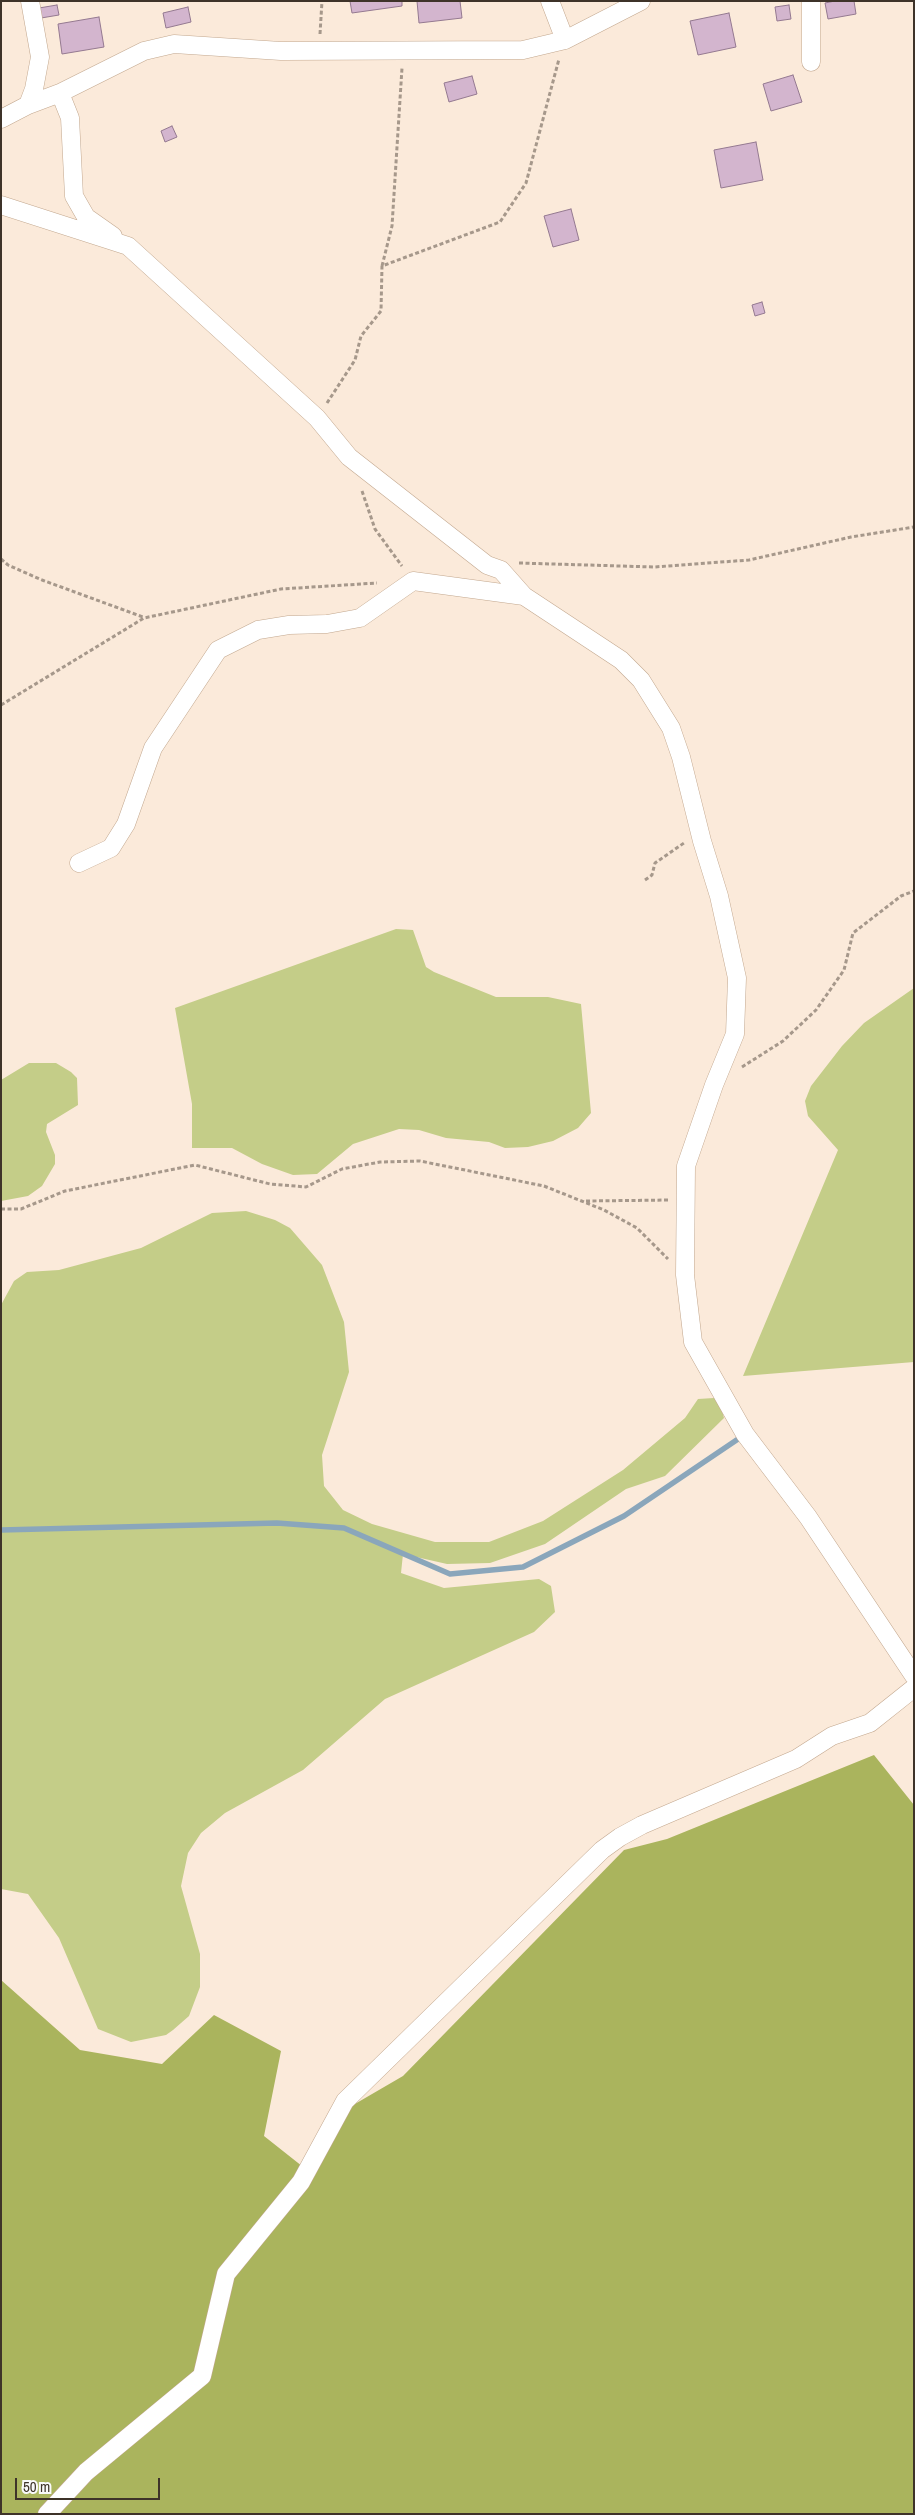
<!DOCTYPE html>
<html>
<head>
<meta charset="utf-8">
<style>
	body { margin:0 }
	#map { position:relative; width:915px; height:2515px; overflow:hidden; background:#fbeada; font-family:"Archivo Narrow",sans-serif }
	canvas { display:block }
	.frame { position:absolute; inset:0; border:2px solid #3e3329; pointer-events:none }
	.scale { position:absolute; left:15px; top:2478px; width:145px; height:22px; box-sizing:border-box; border:2px solid #3e3329; border-top:0; padding-left:6px; font-size:15px; line-height:18px; white-space:nowrap; color:#3e3329; -webkit-text-stroke:4px #fafafa; paint-order:stroke }
</style>
</head>
<body>
<div id="map">
<canvas width="915" height="2515"></canvas>
<div class="frame"></div>
<div class="scale">50 m</div>
</div>
<script>
const ctx = document.querySelector('canvas').getContext('2d');
ctx.lineJoin = 'round';
function fill(path, color) {
  ctx.fillStyle = color;
  ctx.fill(path, 'evenodd');
}
function toPath(rows) {
  const path = new Path2D();
  for (const r of rows) {
    path.moveTo(r[0], r[1]);
    for (let i = 2; i < r.length; i += 2) path.lineTo(r[i], r[i + 1]);
  }
  return path;
}
function trace(path, color, width, dash) {
  ctx.strokeStyle = color;
  ctx.lineWidth = width;
  ctx.lineCap = dash ? 'butt' : 'round';
  ctx.setLineDash(dash || []);
  ctx.stroke(path);
}
const green = toPath([
	[396,929,413,930,426,967,434,972,496,997,548,997,581,1004,591,1113,578,1128,553,1141,528,1147,505,1148,489,1142,446,1138,419,1130,399,1129,353,1144,317,1174,293,1175,262,1164,232,1148,192,1148,192,1104,175,1008],
	[914,988,914,1362,743,1376,838,1150,808,1116,805,1101,811,1086,842,1046,864,1023],
	[29,1063,56,1063,71,1072,77,1078,78,1105,47,1124,46,1132,55,1155,55,1164,42,1186,28,1196,1,1201,1,1080],
	[246,1211,275,1220,290,1228,322,1265,344,1322,349,1372,322,1455,324,1486,343,1510,372,1524,435,1542,489,1542,543,1521,623,1470,685,1418,698,1399,714,1398,720,1403,724,1418,665,1476,626,1489,545,1544,490,1563,447,1564,403,1554,401,1573,444,1588,539,1579,551,1586,555,1612,534,1632,385,1699,303,1770,225,1813,201,1833,188,1853,181,1886,200,1954,200,1987,189,2016,173,2030,166,2035,131,2042,98,2029,59,1938,28,1894,1,1889,1,1305,14,1281,27,1272,59,1270,141,1248,212,1213]
]);
const forest = toPath([
	[874,1755,914,1805,914,2514,1,2514,1,1980,80,2050,162,2064,214,2015,281,2051,264,2136,312,2174,348,2108,403,2076,624,1850,667,1839]
]);
const stream = toPath([
	[1,1530,277,1523,344,1528,450,1574,523,1567,624,1516,744,1435]
]);
const building = toPath([
	[350,1,402,1,402,6,352,13,350,1],
	[417,1,460,1,462,18,419,23,417,1],
	[835,1,854,1,856,14,828,19,825,3,835,1],
	[57,5,59,15,41,18,39,8,57,5],
	[789,5,791,19,777,21,775,7,789,5],
	[188,7,191,22,166,28,163,13,188,7],
	[729,13,736,47,698,55,690,21,729,13],
	[99,17,104,47,62,54,58,24,99,17],
	[793,75,802,102,771,111,763,84,793,75],
	[472,76,477,94,449,102,444,83,472,76],
	[172,126,177,137,165,142,161,131,172,126],
	[756,142,763,180,721,188,714,150,756,142],
	[571,209,579,240,553,247,544,216,571,209],
	[762,302,765,313,755,316,752,305,762,302]
]);
const path = toPath([
	[320,34,322,1],
	[382,266,392,226,402,68],
	[327,403,355,360,361,336,381,311,382,266,500,222,526,183,559,59],
	[362,491,375,529,402,566],
	[1,559,8,565,42,580,143,617],
	[519,563,654,567,749,560,851,537,914,527],
	[1,705,144,618,281,589,377,583],
	[645,880,652,875,655,863,684,843],
	[742,1067,783,1041,816,1010,844,970,853,933,901,896,914,891],
	[586,1201,670,1200],
	[1,1209,21,1209,65,1191,195,1165,270,1184,306,1187,342,1169,380,1162,420,1161,544,1186,604,1210,637,1228,668,1259]
]);
const minor = toPath([
	[550,1,565,40],
	[811,62,811,1],
	[60,93,70,118,74,196,86,217,113,236],
	[28,105,60,93,144,51,174,44,281,51,523,50,565,40,641,1],
	[1,119,28,105,34,89,40,57,30,1],
	[1,205,128,246,317,418,349,457,487,565,501,570,524,596,621,660,641,680,671,728,681,757,702,841,719,896,737,978,735,1034,714,1085,686,1166,685,1275,693,1342,745,1434,808,1517,914,1676],
	[79,863,111,848,126,824,153,748,218,650,258,630,289,625,327,624,360,618,413,581,524,596],
	[47,2514,86,2472,202,2376,226,2274,301,2182,345,2101,602,1850,620,1837,642,1825,796,1759,832,1736,870,1723,914,1688]
]);
fill(green, '#c4cd88');
fill(forest, '#aab45d');
trace(stream, '#8aa6bb', 5.5);
fill(building, '#d3b5ce');
trace(building, '#947990', 1);
trace(minor, '#c2a78e', 19);
trace(path, '#a6988b', 3, [4, 2.5]);
trace(minor, '#fff', 18);
</script>
</body>
</html>
